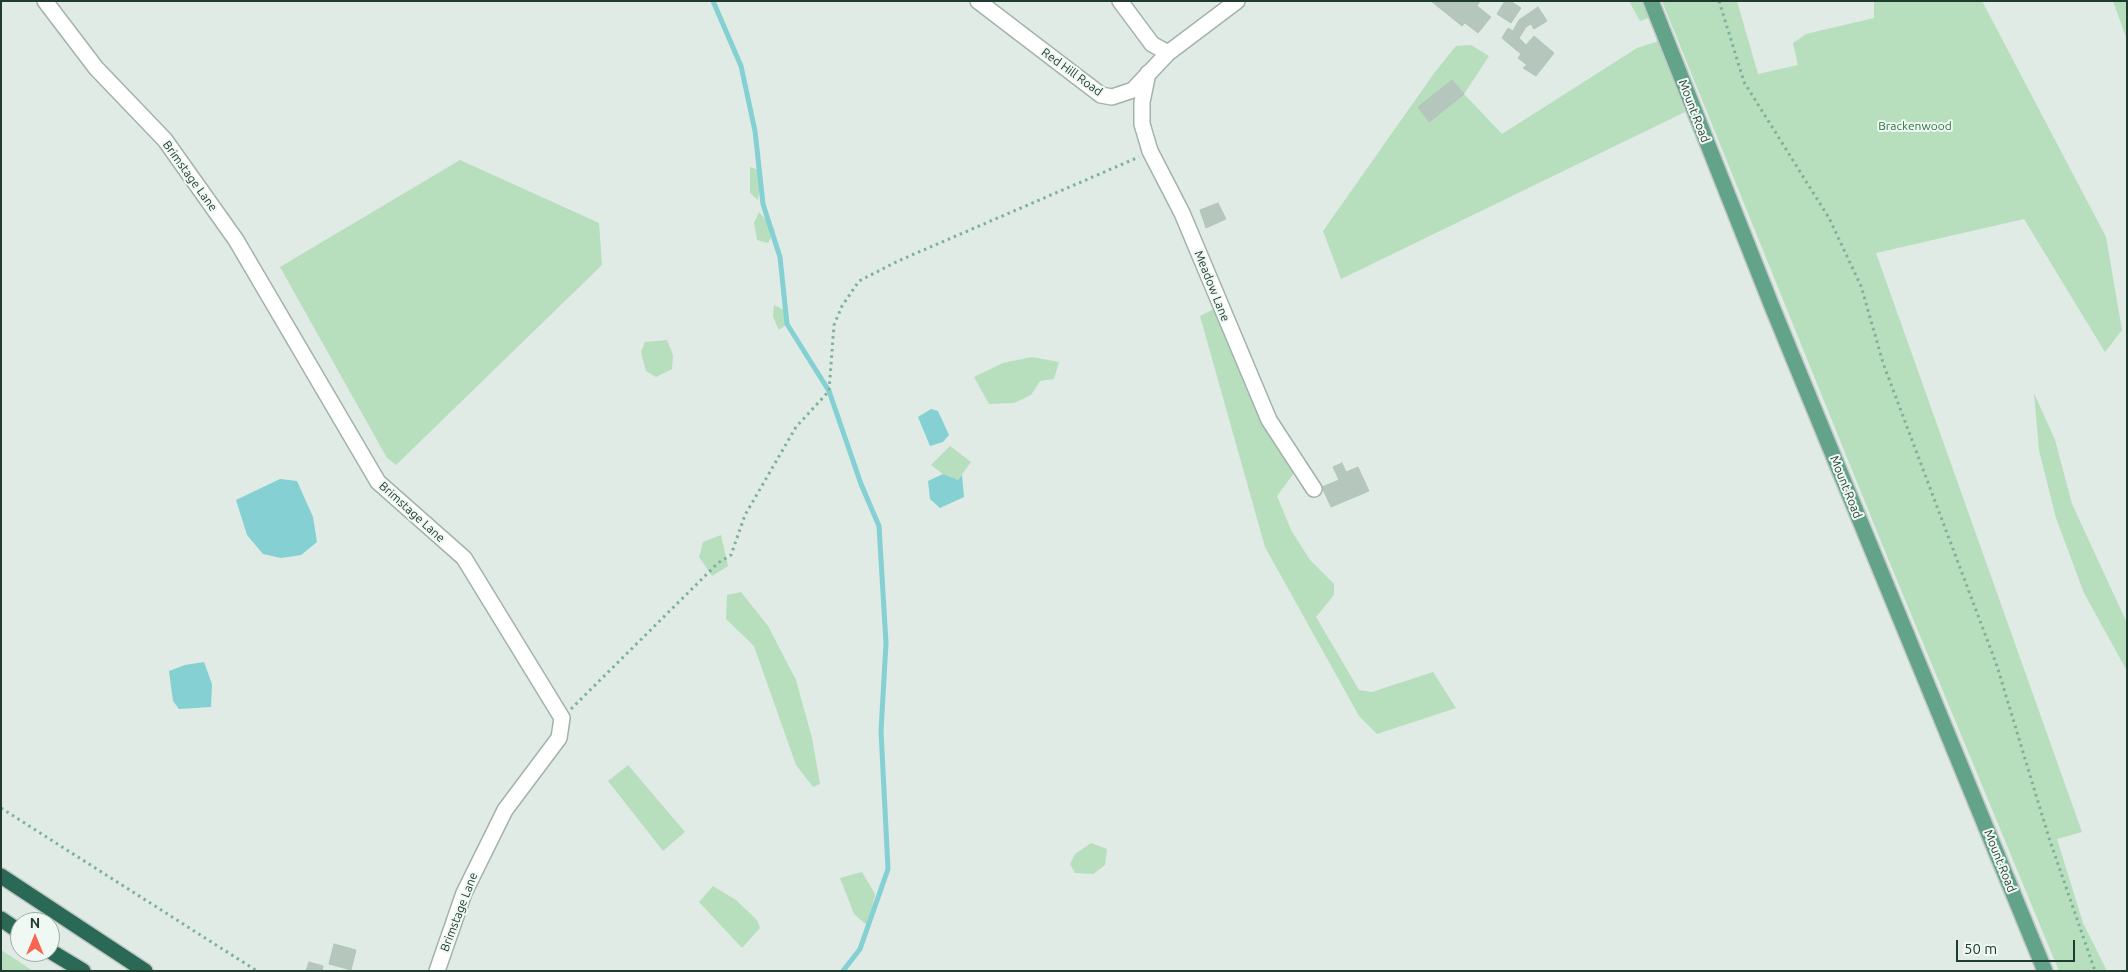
<!DOCTYPE html>
<html>
<head>
<meta charset="utf-8">
<style>
	body { margin:0 }
	#map { position:relative; width:2128px; height:972px; overflow:hidden; background:#dfebe4; font-family:Ubuntu,sans-serif }
	canvas { display:block }
	.frame { position:absolute; inset:0; border:2px solid #203c31; pointer-events:none }
	.north { position:absolute; left:10px; top:912px; width:50px; height:50px; box-sizing:border-box; background:#f0f8f3; border:1px solid #9dada5; border-radius:50%; rotate:0deg; font-size:14px; font-weight:700; line-height:20px; text-align:center; color:#203c31 }
	.north::after { content:''; display:block; margin:auto; width:18px; height:22px; background:#f86651; clip-path:polygon(50% 0,100% 100%,50% 72%,0 100%) }
	.scale { position:absolute; left:1956px; top:940px; width:119px; height:22px; box-sizing:border-box; border:2px solid #203c31; border-top:0; padding-left:6px; font-size:15px; line-height:18px; white-space:nowrap; color:#203c31; -webkit-text-stroke:4px #f0f8f3; paint-order:stroke }
</style>
</head>
<body>
<div id="map">
<canvas width="2128" height="972"></canvas>
<div class="frame"></div>
<div class="north">N</div>
<div class="scale">50 m</div>
</div>
<script>
const ctx = document.querySelector('canvas').getContext('2d');
ctx.lineJoin = 'round';
function fill(path, color) {
  ctx.fillStyle = color;
  ctx.fill(path, 'evenodd');
}
function toPath(rows) {
  const path = new Path2D();
  for (const r of rows) {
    path.moveTo(r[0], r[1]);
    for (let i = 2; i < r.length; i += 2) path.lineTo(r[i], r[i + 1]);
  }
  return path;
}
function trace(path, color, width, dash) {
  ctx.strokeStyle = color;
  ctx.lineWidth = width;
  ctx.lineCap = dash ? 'butt' : 'round';
  ctx.setLineDash(dash || []);
  ctx.stroke(path);
}
function write(font, color, halo, rows, align = 'center') {
  ctx.font = font + ' Ubuntu,sans-serif';
  ctx.lineWidth = 4;
  ctx.setLineDash([]);
  ctx.textBaseline = 'middle';
  ctx.strokeStyle = halo;
  ctx.fillStyle = color;
  for (const [text, x, y, turn = 0] of rows) {
    ctx.save();
    ctx.translate(x, y);
    ctx.rotate((+turn || 0) * Math.PI / 180);
    ctx.textAlign = isNaN(turn) ? turn : align;
    if (halo) ctx.strokeText(text, 0, 0);
    ctx.fillText(text, 0, 0);
    ctx.restore();
  }
}
const green = toPath([
	[1629,1,1644,1,1651,17,1640,21],
	[1662,1,1737,1,1758,74,1798,65,1793,43,1806,34,1874,18,1874,1,1982,1,2106,237,2122,330,2105,352,2024,219,1876,253,2082,832,2057,839,2083,923,2107,971,2059,971,1882,544],
	[2113,1,2127,1,2127,40],
	[1659,41,1685,112,1341,279,1323,231,1435,72,1456,46,1471,45,1489,56,1464,94,1502,134,1637,48],
	[1452,80,1463,94,1429,121,1418,107],
	[460,160,599,223,602,265,396,465,387,458,280,267],
	[750,167,762,171,758,200,750,193],
	[759,212,775,230,768,243,757,240,754,223],
	[774,305,784,310,787,324,779,330,773,317],
	[1216,308,1248,388,1274,444,1294,473,1277,496,1291,530,1310,560,1334,584,1334,595,1316,617,1359,690,1372,692,1433,672,1456,708,1377,734,1359,716,1265,547,1200,316],
	[667,340,673,355,672,369,656,377,646,371,641,352,645,342],
	[1032,357,1059,362,1054,379,1040,381,1031,395,1014,403,989,404,974,377,1003,363],
	[2034,393,2055,440,2072,504,2127,623,2127,671,2084,593,2056,518,2039,450],
	[950,446,971,462,958,480,943,474,931,465],
	[721,535,728,566,712,576,699,557,703,542],
	[741,592,768,626,796,680,812,738,820,784,813,787,796,765,754,646,726,619,727,595],
	[628,765,685,832,663,851,608,781],
	[1091,843,1107,849,1105,865,1093,874,1075,873,1070,864,1075,854],
	[862,872,875,894,868,926,854,914,840,878],
	[713,886,736,900,757,920,760,928,742,948,699,902],
	[1,950,12,957,33,971,1,971]
]);
const water = toPath([
	[931,409,938,411,949,435,943,442,930,446,918,417],
	[943,474,958,480,962,475,964,497,940,508,930,499,928,481],
	[280,479,297,481,313,517,317,542,301,555,281,558,263,554,247,535,236,500],
	[204,662,212,684,211,707,179,709,173,701,169,671,185,665]
]);
const stream = toPath([
	[713,1,741,66,755,131,763,204,780,257,787,324,829,391,861,484,879,526,886,643,881,731,888,869,860,949,843,971]
]);
const building = toPath([
	[1431,1,1480,1,1477,6,1491,17,1478,33,1465,23,1462,26,1431,1],
	[1505,1,1510,1,1521,8,1511,23,1497,14,1505,1],
	[1538,7,1547,21,1534,29,1531,24,1526,27,1519,38,1526,45,1534,36,1554,53,1536,76,1523,68,1527,65,1518,58,1521,54,1502,38,1508,28,1513,31,1519,20,1538,7],
	[1452,80,1464,94,1429,122,1418,107,1452,80],
	[1218,203,1226,219,1206,228,1200,210,1218,203],
	[1342,463,1346,472,1358,467,1369,491,1331,507,1322,487,1339,480,1333,467,1342,463],
	[334,944,356,950,351,970,329,964,334,944],
	[309,962,323,966,322,971,306,971,309,962]
]);
const path = toPath([
	[1719,1,1744,82,1829,218,1861,286,1883,363,1997,666,2049,838,2095,971],
	[571,709,718,563,731,555,745,515,796,427,829,391,834,325,842,306,859,281,898,261,1139,157],
	[1,808,257,971]
]);
const minor = toPath([
	[45,1,96,68,165,140,236,240,378,482,464,558,562,718,559,738,505,810,464,893,437,971],
	[978,1,1101,95,1112,97,1133,90,1168,53,1237,1],
	[1120,1,1152,44,1168,53],
	[1148,73,1142,102,1142,124,1150,151,1182,213,1269,420,1314,489]
]);
const major = toPath([
	[1651,1,1773,309,2045,971]
]);
const highway = toPath([
	[1,876,145,971],
	[1,919,20,932],
	[50,951,83,971]
]);
const streetNames = [
	["Red Hill Road",1072,72,36],
	["Mount Road",1694,111,69],
	["Brimstage Lane",190,176,54],
	["Meadow Lane",1212,286,68],
	["Mount Road",1846,487,68],
	["Brimstage Lane",412,512,42],
	["Mount Road",2000,861,68],
	["Brimstage Lane",459,912,-69]
];
const parkNames = [
	["Brackenwood",1915,126]
];
fill(green, '#b7debd');
fill(water, '#84d0d3');
trace(stream, '#84d0d3', 5);
fill(building, '#b5c6bd');
trace(building, '#b2c5bb', 1);
trace(minor, '#a2b3ab', 18);
trace(major, '#c1c8c5', 18);
trace(highway, '#c1c8c5', 18);
trace(path, '#7eb09b', 3, [2.5, 4]);
trace(minor, '#fff', 15);
trace(major, '#62a38a', 15);
trace(highway, '#2a6955', 15);
write('12px', '#203c31', '#f0f8f3', streetNames);
write('12px', '#28743d', '#f0f8f3', parkNames);
</script>
</body>
</html>
